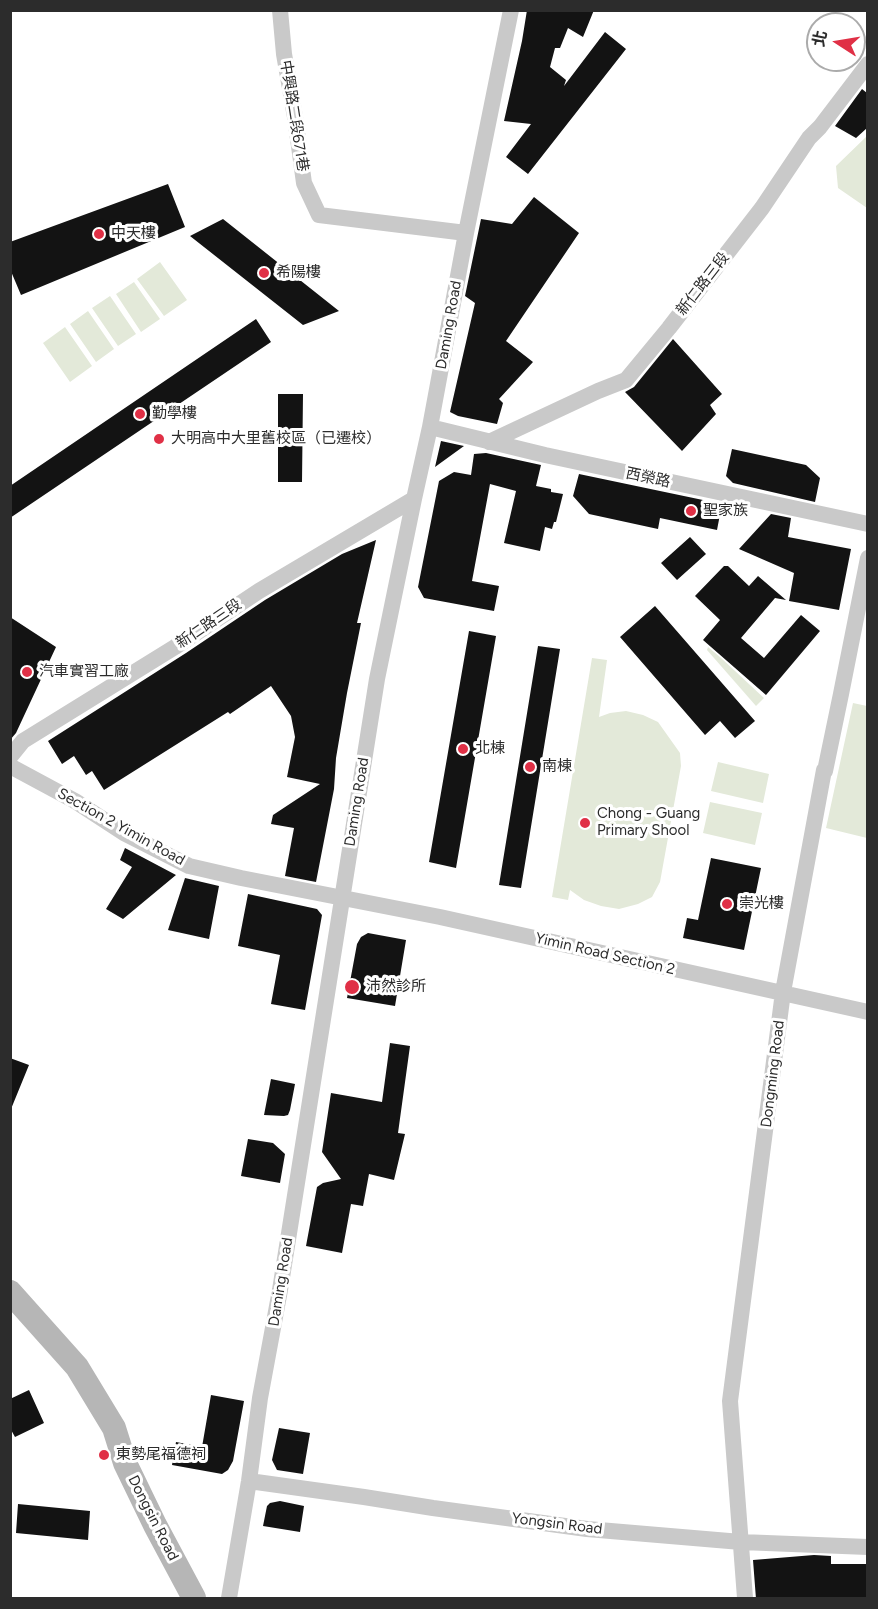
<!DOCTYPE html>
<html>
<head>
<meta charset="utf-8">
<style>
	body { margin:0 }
	#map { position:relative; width:878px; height:1609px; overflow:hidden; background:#fff; font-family:Figtree,"Noto Sans TC",sans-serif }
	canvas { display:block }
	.frame { position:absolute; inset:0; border:12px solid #2c2c2c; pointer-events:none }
	.north { position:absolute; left:806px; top:12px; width:60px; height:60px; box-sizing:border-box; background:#fff; border:2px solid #ababab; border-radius:50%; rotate:282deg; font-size:16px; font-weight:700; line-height:24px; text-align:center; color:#2c2c2c }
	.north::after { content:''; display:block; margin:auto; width:21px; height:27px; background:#e03046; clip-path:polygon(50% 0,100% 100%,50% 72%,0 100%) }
</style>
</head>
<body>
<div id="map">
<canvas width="878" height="1609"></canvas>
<div class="frame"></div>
<div class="north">北</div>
</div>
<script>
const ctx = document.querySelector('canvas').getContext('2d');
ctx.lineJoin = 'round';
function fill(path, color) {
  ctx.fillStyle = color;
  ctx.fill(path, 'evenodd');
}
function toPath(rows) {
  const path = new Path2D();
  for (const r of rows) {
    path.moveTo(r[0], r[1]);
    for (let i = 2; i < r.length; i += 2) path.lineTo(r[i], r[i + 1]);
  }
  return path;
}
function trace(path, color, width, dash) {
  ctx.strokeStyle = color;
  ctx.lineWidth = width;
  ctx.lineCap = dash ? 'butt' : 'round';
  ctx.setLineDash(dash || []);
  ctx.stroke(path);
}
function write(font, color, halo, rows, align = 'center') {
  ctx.font = font + ' Figtree,"Noto Sans TC",sans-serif';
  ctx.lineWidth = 6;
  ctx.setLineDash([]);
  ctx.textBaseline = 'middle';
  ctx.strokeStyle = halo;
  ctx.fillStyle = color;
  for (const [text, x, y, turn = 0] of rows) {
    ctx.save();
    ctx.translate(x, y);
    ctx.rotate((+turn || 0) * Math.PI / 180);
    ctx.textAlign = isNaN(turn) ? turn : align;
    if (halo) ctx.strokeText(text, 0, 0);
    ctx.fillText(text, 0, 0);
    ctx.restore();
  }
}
const green = toPath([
	[867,136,867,208,838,188,836,166],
	[160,262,187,300,164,316,137,279],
	[134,282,160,319,141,332,116,294],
	[110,296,136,334,118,346,92,308],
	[88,311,114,349,96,362,70,324],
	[65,327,92,366,70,382,43,343],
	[708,647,720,657,764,698,756,706,707,650],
	[592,658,607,660,599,717,610,713,626,711,643,715,658,722,680,753,681,766,660,882,652,897,638,904,619,909,601,906,584,900,570,890,568,900,552,897],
	[853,703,867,706,867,838,826,828],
	[718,762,769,774,763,803,711,791],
	[710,802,762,813,755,845,703,833]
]);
const building = toPath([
	[527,10,594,10,583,37,568,28,560,48,555,48,550,67,566,80,564,86,605,32,626,49,528,174,506,157,531,124,504,121,522,41],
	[862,89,867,93,867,128,856,138,835,126],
	[168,184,185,227,21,295,10,269,10,242],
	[534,197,579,233,506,341,533,362,499,399,503,403,497,424,458,416,450,412,475,303,465,296,481,219,512,224],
	[223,219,339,311,303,325,190,236],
	[256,319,271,342,10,518,10,486],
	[673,339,722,394,710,405,716,414,682,451,625,392,634,387],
	[278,394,303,394,302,482,278,482],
	[441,441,464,446,435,467],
	[732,449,806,465,820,478,815,502,733,483,726,476],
	[486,453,541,465,536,486,551,489,551,492,563,494,556,522,554,522,552,529,545,527,540,551,504,543,516,491,490,484,472,581,499,586,494,611,424,598,418,587,439,481,454,472,471,475,474,454],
	[579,474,722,504,717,530,660,518,658,529,589,514,573,496],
	[771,514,791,518,788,537,851,549,839,610,789,601,794,573,739,549],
	[690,537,706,554,677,580,661,563],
	[376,540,357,623,361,623,347,693,336,758,334,789,316,882,285,876,294,828,271,824,273,815,320,784,287,777,295,737,291,716,271,686,230,714,228,712,104,790,92,771,86,775,74,756,62,764,48,741,186,653,265,600,342,554],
	[724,566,728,566,749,586,758,576,786,600,775,598,741,638,764,658,801,615,820,631,766,695,703,640,720,620,695,596],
	[655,606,755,721,735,738,720,721,705,735,620,637],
	[10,617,56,647,16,733,10,740],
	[469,631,496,636,456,868,429,862],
	[538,646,560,649,521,888,499,885],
	[125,848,176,875,123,919,106,909,132,867,120,860],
	[711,858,761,868,744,950,683,938,687,918,698,920],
	[185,878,219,886,209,939,168,930],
	[248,894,317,909,322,915,305,1010,271,1004,280,955,238,946],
	[368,933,406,940,395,1006,347,998,357,944,361,937],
	[390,1043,410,1046,398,1133,405,1134,394,1180,369,1174,363,1206,351,1204,342,1253,306,1246,317,1187,323,1183,341,1179,322,1152,331,1093,382,1102],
	[10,1058,29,1065,11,1109,10,1109],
	[271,1079,295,1084,290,1110,288,1115,284,1116,264,1115],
	[248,1139,273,1143,285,1154,280,1183,241,1176],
	[29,1390,44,1423,15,1437,10,1428,10,1399],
	[211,1395,244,1401,233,1461,228,1470,222,1474,172,1465,176,1442,202,1447],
	[279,1428,310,1433,303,1474,277,1470,272,1460],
	[280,1501,304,1506,300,1532,263,1526,267,1506,270,1503],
	[18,1504,90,1511,88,1540,16,1533],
	[814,1555,831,1556,831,1564,867,1564,867,1598,756,1599,753,1560]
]);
const street = toPath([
	[280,10,284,54,295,117,304,183,319,215,466,233],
	[430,427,545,455,868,524],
	[489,442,598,391,626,380,669,328,762,208,809,138,820,127,868,64],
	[10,757,23,741,175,647,259,591,414,499],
	[10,766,75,801,124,833,189,866,241,878,440,917,868,1012],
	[249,1481,364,1497,433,1508,587,1529,741,1542,868,1547],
	[229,1598,249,1481,260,1398,280,1290,377,679,414,499,430,427,466,233,511,10],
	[745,1598,730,1401,783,992,824,770,825,771,841,694,868,558]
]);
const secondary = toPath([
	[10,1292,77,1367,114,1428,125,1463,155,1525,194,1598]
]);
const markers = [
	[99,234,6,"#e03046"],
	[264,273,6,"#e03046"],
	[140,414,6,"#e03046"],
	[159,439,6,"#e03046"],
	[691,511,6,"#e03046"],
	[27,672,6,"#e03046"],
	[463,749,6,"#e03046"],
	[530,767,6,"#e03046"],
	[585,823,6,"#e03046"],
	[727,904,6,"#e03046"],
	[352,987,8,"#e03046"],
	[104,1455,6,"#e03046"]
];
const streetNames = [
	["中興路二段671巷",294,116,81],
	["新仁路三段",703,284,-52],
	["Daming Road",449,325,-80],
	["西榮路",648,478,12],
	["新仁路三段",209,624,-34],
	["Daming Road",357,802,-81],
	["Section 2 Yimin Road",121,827,29],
	["Yimin Road Section 2",605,954,13],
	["Dongming Road",773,1074,-83],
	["Daming Road",281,1282,-81],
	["Dongsin Road",153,1518,63],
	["Yongsin Road",557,1524,7]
];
const poiNames = [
	["中天樓",111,234],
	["希陽樓",276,273],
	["勤學樓",152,414],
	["大明高中大里舊校區（已遷校）",171,439],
	["聖家族",703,511],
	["汽車實習工廠",39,672],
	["北棟",475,749],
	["南棟",542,767],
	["Chong - Guang",597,814],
	["Primary Shool",597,831],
	["崇光樓",739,904],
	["沛然診所",366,987],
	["東勢尾福德祠",116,1455]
];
fill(green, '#e3e9d9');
fill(building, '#131313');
trace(street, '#c9c9c9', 16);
trace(secondary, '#b6b6b6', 24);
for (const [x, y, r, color] of markers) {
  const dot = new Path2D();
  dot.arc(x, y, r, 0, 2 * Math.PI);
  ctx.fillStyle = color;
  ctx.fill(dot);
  trace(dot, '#fff', 2);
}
write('15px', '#2c2c2c', '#fff', streetNames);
write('15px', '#2c2c2c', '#fff', poiNames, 'left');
</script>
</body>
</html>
